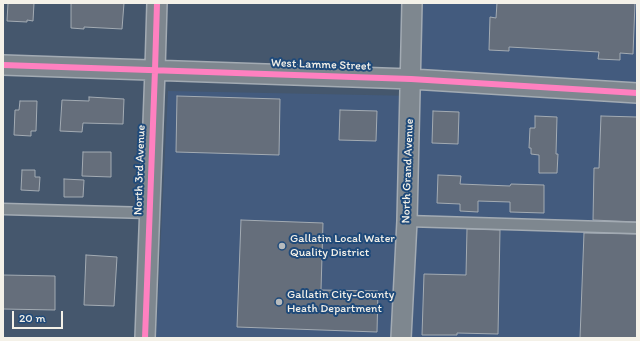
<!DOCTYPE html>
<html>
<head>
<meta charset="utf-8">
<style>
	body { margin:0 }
	#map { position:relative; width:640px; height:341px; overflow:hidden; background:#45576d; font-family:Itim,sans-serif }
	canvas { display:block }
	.frame { position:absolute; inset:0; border:4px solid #f4f1e8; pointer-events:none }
	.scale { position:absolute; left:12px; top:311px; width:51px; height:18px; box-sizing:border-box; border:2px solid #f4f1e8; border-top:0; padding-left:5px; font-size:12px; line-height:14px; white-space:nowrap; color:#f4f1e8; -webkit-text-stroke:3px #1f4a7a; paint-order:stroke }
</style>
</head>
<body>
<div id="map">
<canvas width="640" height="341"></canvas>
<div class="frame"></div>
<div class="scale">20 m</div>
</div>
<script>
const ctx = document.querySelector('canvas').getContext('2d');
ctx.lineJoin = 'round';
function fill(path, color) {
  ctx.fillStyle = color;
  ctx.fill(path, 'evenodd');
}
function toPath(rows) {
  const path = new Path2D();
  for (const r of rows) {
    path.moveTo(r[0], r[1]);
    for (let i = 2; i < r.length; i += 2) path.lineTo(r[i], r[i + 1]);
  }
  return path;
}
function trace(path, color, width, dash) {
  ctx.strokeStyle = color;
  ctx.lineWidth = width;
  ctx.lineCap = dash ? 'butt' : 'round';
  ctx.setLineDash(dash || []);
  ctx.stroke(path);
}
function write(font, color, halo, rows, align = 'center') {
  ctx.font = font + ' Itim,sans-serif';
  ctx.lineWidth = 4;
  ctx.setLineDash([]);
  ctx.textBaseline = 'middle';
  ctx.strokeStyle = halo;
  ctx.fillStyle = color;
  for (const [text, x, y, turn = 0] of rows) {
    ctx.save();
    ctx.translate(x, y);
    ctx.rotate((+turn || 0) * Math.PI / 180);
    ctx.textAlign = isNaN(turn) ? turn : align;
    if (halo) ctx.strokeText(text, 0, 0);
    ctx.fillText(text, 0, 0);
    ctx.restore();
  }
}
const built = toPath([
	[420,3,637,3,637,338,156,338,168,91,416,96]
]);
const building = toPath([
	[8,3,34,3,33,21,27,20,27,22,7,21,8,3],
	[71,3,124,3,122,29,84,27,84,29,71,28,71,3],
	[497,3,635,3,633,54,620,53,620,60,598,59,599,52,509,47,509,51,489,50,490,17,496,18,497,3],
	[177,96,280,99,279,155,176,152,177,96],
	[89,97,124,99,123,124,83,123,82,132,60,131,62,100,89,101,89,97],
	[20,101,37,101,36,131,31,131,31,136,14,135,15,110,19,110,20,101],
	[340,110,377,111,376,141,339,140,340,110],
	[433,111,459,112,458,144,432,143,433,111],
	[535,116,557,117,556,154,558,154,557,173,539,173,539,155,531,154,531,148,529,148,530,128,535,128,535,116],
	[601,116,637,117,637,222,593,220,594,168,599,168,601,116],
	[83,152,111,152,111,177,82,176,83,152],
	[22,170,35,170,35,177,40,177,39,191,21,190,22,170],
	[438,175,461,176,460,184,510,186,511,184,544,185,544,213,510,212,510,202,478,201,478,212,460,211,460,204,437,203,438,175],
	[64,179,84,180,83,197,64,197,64,179],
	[241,220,323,223,321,290,378,291,377,332,237,327,241,220],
	[467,229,500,230,498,334,457,333,457,335,422,335,424,274,466,275,467,229],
	[584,233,637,234,637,338,580,338,584,233],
	[86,255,117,257,114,306,84,305,86,255],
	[3,275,55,276,55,310,3,309,3,275]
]);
const lane = toPath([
	[3,209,150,213],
	[407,221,637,228]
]);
const street = toPath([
	[3,65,411,79,637,93],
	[145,338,155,70,157,3],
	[401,338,407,221,412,3]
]);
const cycleway = toPath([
	[3,65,411,79,637,93],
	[145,338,155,70,157,3]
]);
const markers = [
	[282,246,4,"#b7bbbd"],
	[279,302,4,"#b7bbbd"]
];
const streetNames = [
	["West Lamme Street",321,65,2],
	["North 3rd Avenue",140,170,-88],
	["North Grand Avenue",408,171,-88]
];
const poiNames = [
	["Gallatin Local Water",290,239],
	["Quality District",290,253],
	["Gallatin City-County",287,295],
	["Heath Department",287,309]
];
fill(built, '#435b7e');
fill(building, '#656e7b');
trace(building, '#a3abb3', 1);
trace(lane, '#a3abb3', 13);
trace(street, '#a3abb3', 22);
trace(lane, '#7e878f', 10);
trace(street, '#7e878f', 19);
trace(cycleway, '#ff80c0', 6);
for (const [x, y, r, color] of markers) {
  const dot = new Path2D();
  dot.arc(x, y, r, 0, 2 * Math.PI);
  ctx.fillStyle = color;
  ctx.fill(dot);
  trace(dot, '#1f4a7a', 1.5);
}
write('12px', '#f4f1e8', '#1f4a7a', streetNames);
write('12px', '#f4f1e8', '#1f4a7a', poiNames, 'left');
</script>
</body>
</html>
